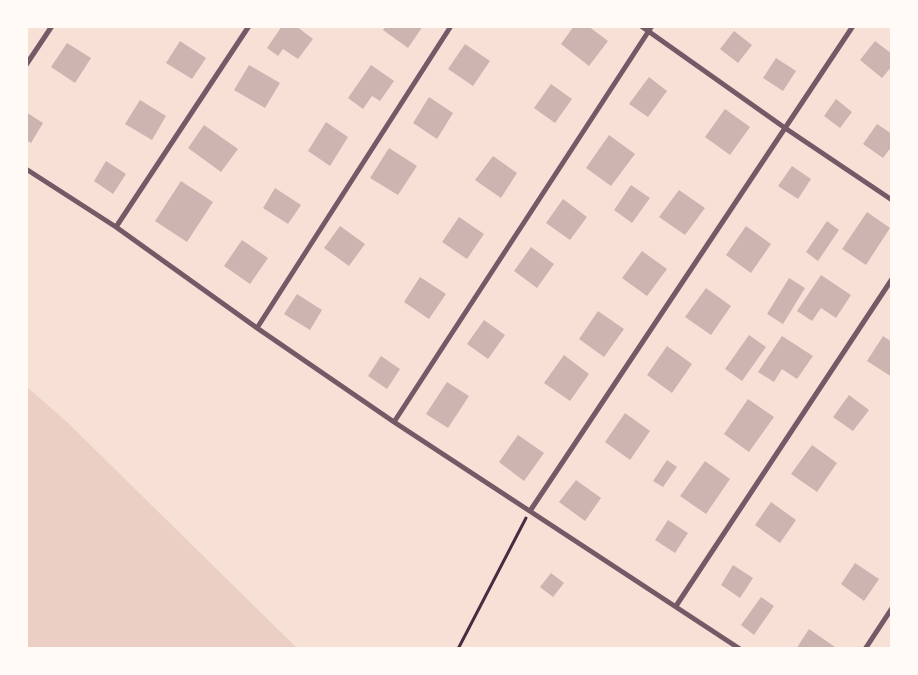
<!DOCTYPE html>
<html>
<head>
<meta charset="utf-8">
<style>
	body { margin:0 }
	#map { position:relative; width:918px; height:675px; overflow:hidden; background:#f7e1d7; font-family:"Noto Sans",sans-serif }
	canvas { display:block }
	.frame { position:absolute; inset:0; border:28px solid #fffaf5; pointer-events:none }
</style>
</head>
<body>
<div id="map">
<canvas width="918" height="675"></canvas>
<div class="frame"></div>
</div>
<script>
const ctx = document.querySelector('canvas').getContext('2d');
ctx.lineJoin = 'round';
function fill(path, color) {
  ctx.fillStyle = color;
  ctx.fill(path, 'evenodd');
}
function toPath(rows) {
  const path = new Path2D();
  for (const r of rows) {
    path.moveTo(r[0], r[1]);
    for (let i = 2; i < r.length; i += 2) path.lineTo(r[i], r[i + 1]);
  }
  return path;
}
function trace(path, color, width, dash) {
  ctx.strokeStyle = color;
  ctx.lineWidth = width;
  ctx.lineCap = dash ? 'butt' : 'round';
  ctx.setLineDash(dash || []);
  ctx.stroke(path);
}
const green = toPath([
	[26,386,67,422,298,649,26,649]
]);
const building = toPath([
	[282,26,296,26,313,39,298,59,283,49,278,56,267,48],
	[386,26,423,26,408,48,383,30],
	[574,26,588,26,608,41,589,66,561,44],
	[734,31,752,45,738,63,720,49],
	[180,41,206,58,192,79,166,63],
	[875,41,892,54,892,66,882,78,860,60],
	[67,43,91,58,75,83,51,67],
	[465,44,490,61,473,86,448,69],
	[776,58,796,71,783,91,763,78],
	[249,65,280,83,265,108,234,90],
	[371,65,394,81,380,101,372,96,363,109,348,98],
	[649,77,667,91,648,117,629,104],
	[551,84,572,99,555,123,534,108],
	[429,97,453,113,437,139,413,123],
	[836,99,852,112,840,128,824,116],
	[140,100,166,116,152,140,125,124],
	[725,109,750,127,730,155,705,137],
	[26,112,43,123,31,143,26,140],
	[326,122,348,137,330,166,308,151],
	[877,124,892,134,892,146,883,158,863,144],
	[204,125,238,149,221,172,188,148],
	[609,135,635,154,611,186,586,168],
	[389,148,417,166,398,195,370,178],
	[493,156,517,173,501,198,475,180],
	[106,161,126,174,113,194,94,181],
	[792,166,811,179,798,199,778,186],
	[181,181,213,202,187,242,155,221],
	[631,185,650,198,632,223,614,210],
	[275,188,301,205,288,224,263,208],
	[679,190,705,208,685,235,659,217],
	[563,199,587,217,570,240,546,223],
	[867,212,890,228,866,265,842,249],
	[459,217,484,234,467,259,442,242],
	[827,221,839,230,818,261,806,252],
	[340,226,365,244,349,266,324,248],
	[746,226,771,244,751,273,726,255],
	[242,240,268,258,250,284,224,266],
	[531,247,554,264,537,288,514,271],
	[642,251,667,269,647,296,622,278],
	[821,275,851,295,836,318,821,308,812,321,797,311],
	[420,277,446,294,429,319,404,302],
	[789,278,805,288,783,324,767,314],
	[706,288,731,306,711,335,685,317],
	[297,294,322,310,310,330,284,314],
	[598,311,624,329,604,357,579,339],
	[484,320,505,335,488,359,467,344],
	[749,335,766,347,742,381,725,369],
	[782,336,813,356,797,379,782,369,774,382,758,372],
	[883,336,892,342,892,377,867,361],
	[667,346,692,364,672,393,647,375],
	[564,355,589,374,570,401,544,383],
	[381,356,400,369,387,389,368,376],
	[447,382,469,396,448,428,426,414],
	[849,395,869,410,853,431,833,417],
	[748,399,774,417,749,452,724,434],
	[625,413,650,431,630,460,605,442],
	[518,435,544,453,524,481,499,462],
	[812,445,837,463,817,492,791,474],
	[667,460,677,467,663,487,653,481],
	[705,461,730,479,706,514,680,496],
	[576,480,601,498,585,521,559,502],
	[771,502,796,520,780,543,755,525],
	[668,520,688,533,675,553,655,540],
	[855,563,879,579,864,601,841,584],
	[733,565,753,578,740,598,721,585],
	[551,573,564,583,553,597,540,587],
	[761,597,774,606,754,635,741,625],
	[809,629,835,647,834,649,796,649]
]);
const path = toPath([
	[458,649,526,518]
]);
const minor = toPath([
	[641,26,785,128,892,200],
	[26,65,52,26],
	[26,169,116,227,257,328,394,422,740,649],
	[116,227,249,26],
	[257,328,451,26],
	[394,422,652,26],
	[530,511,853,26],
	[676,606,892,279],
	[865,649,892,608]
]);
fill(green, '#ebcfc5');
fill(building, '#ccb4b1');
trace(path, '#4a2c40', 3);
trace(minor, '#755966', 5);
</script>
</body>
</html>
